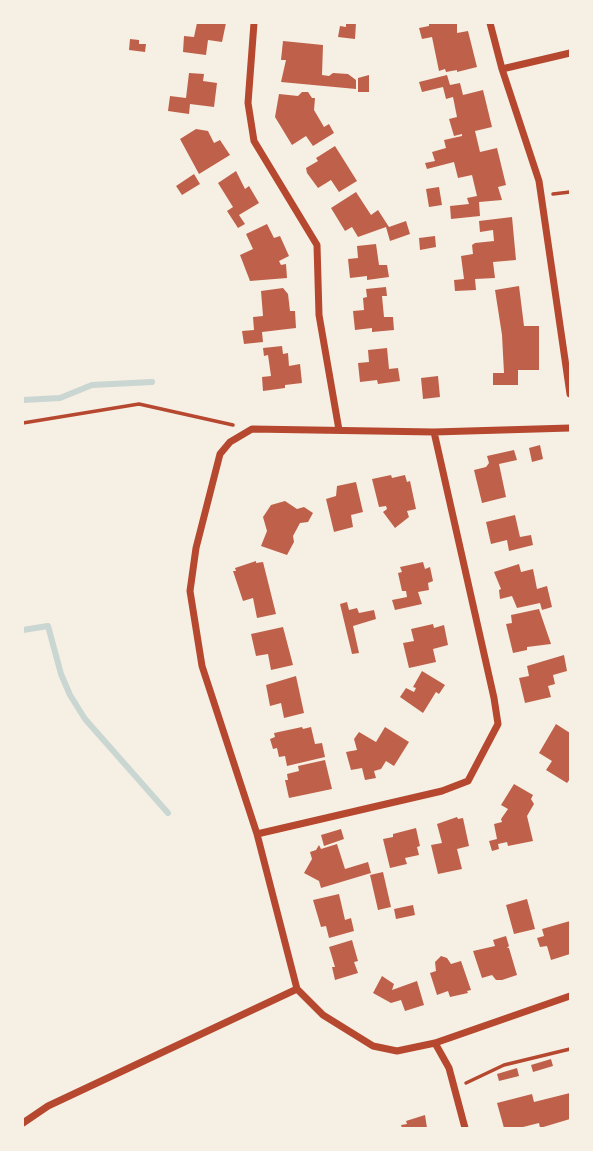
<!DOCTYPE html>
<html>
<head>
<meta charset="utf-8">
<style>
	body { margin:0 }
	#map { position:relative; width:593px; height:1151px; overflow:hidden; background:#f6efe4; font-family:"DM Sans",sans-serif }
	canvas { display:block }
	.frame { position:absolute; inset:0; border:24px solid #f6efe4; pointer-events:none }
</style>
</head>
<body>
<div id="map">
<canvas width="593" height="1151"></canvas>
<div class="frame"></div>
</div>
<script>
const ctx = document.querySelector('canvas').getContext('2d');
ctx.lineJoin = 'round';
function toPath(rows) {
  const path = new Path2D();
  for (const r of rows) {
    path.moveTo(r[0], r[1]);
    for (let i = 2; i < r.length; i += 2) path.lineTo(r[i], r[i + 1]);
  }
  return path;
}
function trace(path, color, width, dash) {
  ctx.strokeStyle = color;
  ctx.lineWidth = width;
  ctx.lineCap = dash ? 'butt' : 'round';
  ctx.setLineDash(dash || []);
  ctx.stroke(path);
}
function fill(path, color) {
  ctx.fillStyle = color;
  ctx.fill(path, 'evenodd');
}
const stream = toPath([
	[23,400,60,398,92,385,152,382],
	[23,630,48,626,61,674,70,695,85,719,168,813]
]);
const building = toPath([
	[197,23,226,23,222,42,208,40,206,55,183,52,184,36,194,37],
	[346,23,356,23,355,39,338,37,340,26,346,27],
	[429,23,457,23,457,33,468,31,477,67,457,72,457,70,446,72,445,69,439,71,432,37,422,39,419,28,429,26],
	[130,39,139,40,139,44,146,44,145,52,129,50],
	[283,41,323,45,322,75,329,76,333,73,348,74,356,80,356,89,281,82,286,60,281,60],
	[189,73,204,74,203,81,217,83,214,107,190,104,189,114,168,111,170,96,186,98],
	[369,75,369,92,358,92,358,78],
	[447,75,450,85,460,83,463,95,483,90,492,127,475,131,480,152,497,148,506,185,498,187,502,200,479,202,480,216,451,219,450,206,469,204,467,198,477,196,472,175,458,178,454,162,427,169,425,163,435,161,432,152,446,148,444,140,462,136,462,134,454,136,449,119,457,117,453,97,446,99,443,87,422,92,419,82],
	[302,92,308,92,312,98,315,98,314,110,324,127,329,124,334,133,313,146,306,136,292,145,275,117,279,94,298,96],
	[196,129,208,131,214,143,220,140,230,155,199,174,180,139],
	[335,146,357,181,339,192,331,180,318,188,307,173,306,168,318,161,316,158],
	[236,171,245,189,249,186,259,203,239,215,245,224,238,228,227,211,233,207,218,183],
	[194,174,200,184,182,195,176,186],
	[439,187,442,205,429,207,426,189],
	[356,192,371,215,378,210,389,227,406,221,410,234,390,241,386,227,358,237,352,227,345,231,331,208],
	[512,217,516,260,493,262,495,278,475,279,476,290,455,291,454,280,464,279,461,256,473,254,472,245,475,243,494,241,493,230,480,232,479,221],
	[267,224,274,238,280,236,289,256,279,261,281,265,286,264,287,278,250,281,240,255,253,249,246,234],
	[435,236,436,247,420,250,419,238],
	[376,244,379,265,387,265,389,277,367,280,367,276,350,278,348,259,358,258,357,246],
	[519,286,524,326,539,326,539,370,518,370,518,385,493,385,493,373,504,373,502,335,495,290],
	[386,287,387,296,382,296,384,317,393,317,394,330,372,332,372,328,355,330,353,311,364,310,363,298,367,297,366,289],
	[283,288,288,294,290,311,295,311,296,328,262,332,263,342,244,344,242,331,254,330,253,317,263,316,261,291],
	[282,346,283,354,288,353,289,366,300,364,302,383,285,385,285,388,263,391,262,377,271,376,268,355,264,356,263,348],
	[387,348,389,369,398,368,400,381,378,384,377,380,360,382,358,363,369,362,368,350],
	[438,376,440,397,423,399,421,378],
	[540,445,543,459,532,462,529,448],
	[514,450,517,460,499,464,506,497,482,503,474,470,486,467,489,463,487,456],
	[391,475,392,478,405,475,407,482,410,481,416,509,407,511,409,517,395,528,383,512,387,509,386,506,379,507,372,479],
	[356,482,363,512,351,515,353,527,334,532,326,499,336,496,337,486],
	[285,501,297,509,304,507,313,513,308,522,300,523,293,536,294,542,287,555,261,546,267,531,263,517,271,505],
	[515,515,520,537,531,535,533,545,509,551,507,540,491,544,486,522],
	[256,561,256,563,263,562,276,614,257,618,253,598,243,601,233,571,236,571,235,568],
	[423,562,425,569,430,567,433,581,428,583,429,590,418,592,422,604,395,610,392,600,407,597,406,591,402,591,398,573,402,572,400,567],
	[519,564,521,572,533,569,537,589,547,586,552,607,542,610,540,603,517,608,512,596,500,599,499,590,501,589,494,572],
	[347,602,349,610,357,608,359,613,374,610,376,619,353,626,359,653,352,654,340,604],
	[539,609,551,644,527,647,527,650,513,653,506,624,512,623,511,615],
	[433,624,434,628,444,625,448,645,433,649,436,662,409,668,403,643,414,641,411,629],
	[283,627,293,665,271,670,268,654,256,656,251,634],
	[564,655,567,671,553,675,555,684,548,686,551,697,525,703,519,678,529,676,527,666],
	[422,671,445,685,439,694,436,692,423,713,400,697,406,688,414,692,416,688,413,687],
	[296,676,304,713,284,718,281,703,270,706,266,685],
	[556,724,570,733,570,779,567,783,546,770,552,761,539,753],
	[302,727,303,729,311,727,315,744,322,743,325,757,287,766,285,756,279,757,277,748,273,749,270,739,275,737,274,733],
	[385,727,409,742,394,766,386,761,381,769,374,771,376,778,365,780,362,768,351,770,346,752,357,750,354,739,359,732,376,742],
	[325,760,332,789,289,798,285,780,288,780,287,774,299,771,298,766],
	[514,784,533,795,531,799,534,804,527,816,533,841,508,846,507,842,498,844,499,849,492,851,489,841,497,839,494,824,502,822,501,819,508,809,501,805],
	[457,817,458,819,463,818,469,846,457,849,462,869,438,874,431,845,442,843,437,824],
	[416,828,420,846,417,847,419,855,405,858,407,864,390,868,383,839,393,837,393,834],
	[341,829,344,839,324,846,321,835],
	[337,844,345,869,368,862,371,873,321,888,319,881,304,873,312,859,310,852,316,850,319,845,321,849],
	[383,872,391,907,378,910,370,875],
	[339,894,345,920,351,918,354,931,329,938,326,926,321,927,313,900],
	[527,899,535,929,514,934,506,905],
	[413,905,415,915,396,919,394,909],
	[570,921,570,954,551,960,547,946,540,947,537,938,544,936,542,929],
	[506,936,509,946,507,948,509,948,517,975,502,980,496,980,492,975,482,978,473,951,495,946,493,940],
	[352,940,358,961,354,962,358,973,335,980,332,967,335,967,329,947],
	[441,956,447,958,451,964,461,961,471,990,467,991,468,993,450,997,448,991,437,995,430,973,436,971,435,962],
	[382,976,394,984,392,990,417,981,424,1005,405,1011,401,1000,391,1003,373,993],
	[551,1059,553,1066,533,1072,531,1065],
	[517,1068,519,1076,499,1081,497,1074],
	[570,1093,570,1119,540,1128,539,1123,519,1128,504,1128,497,1103,532,1094,534,1102],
	[425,1115,427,1128,402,1128,401,1125,407,1124,406,1121]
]);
const path = toPath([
	[553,194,570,192],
	[23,423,139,404,233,425],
	[466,1083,504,1065,570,1049]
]);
const minor = toPath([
	[254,23,248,103,254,141,317,245,319,315,339,430],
	[490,23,502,69,539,181,570,394],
	[502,69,570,53],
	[570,428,434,432,252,429,230,442,220,454,196,548,190,591,202,666,257,834,297,989,323,1015,373,1046,397,1051,435,1043,570,996],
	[257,834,442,791,468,781,498,724,494,698,434,432],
	[435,1043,449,1068,465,1128],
	[23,1123,48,1106,297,989]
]);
trace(stream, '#c9d6d2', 6);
fill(building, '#bf614a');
trace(path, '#b5482f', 3.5);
trace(minor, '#b5482f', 7);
</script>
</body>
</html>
